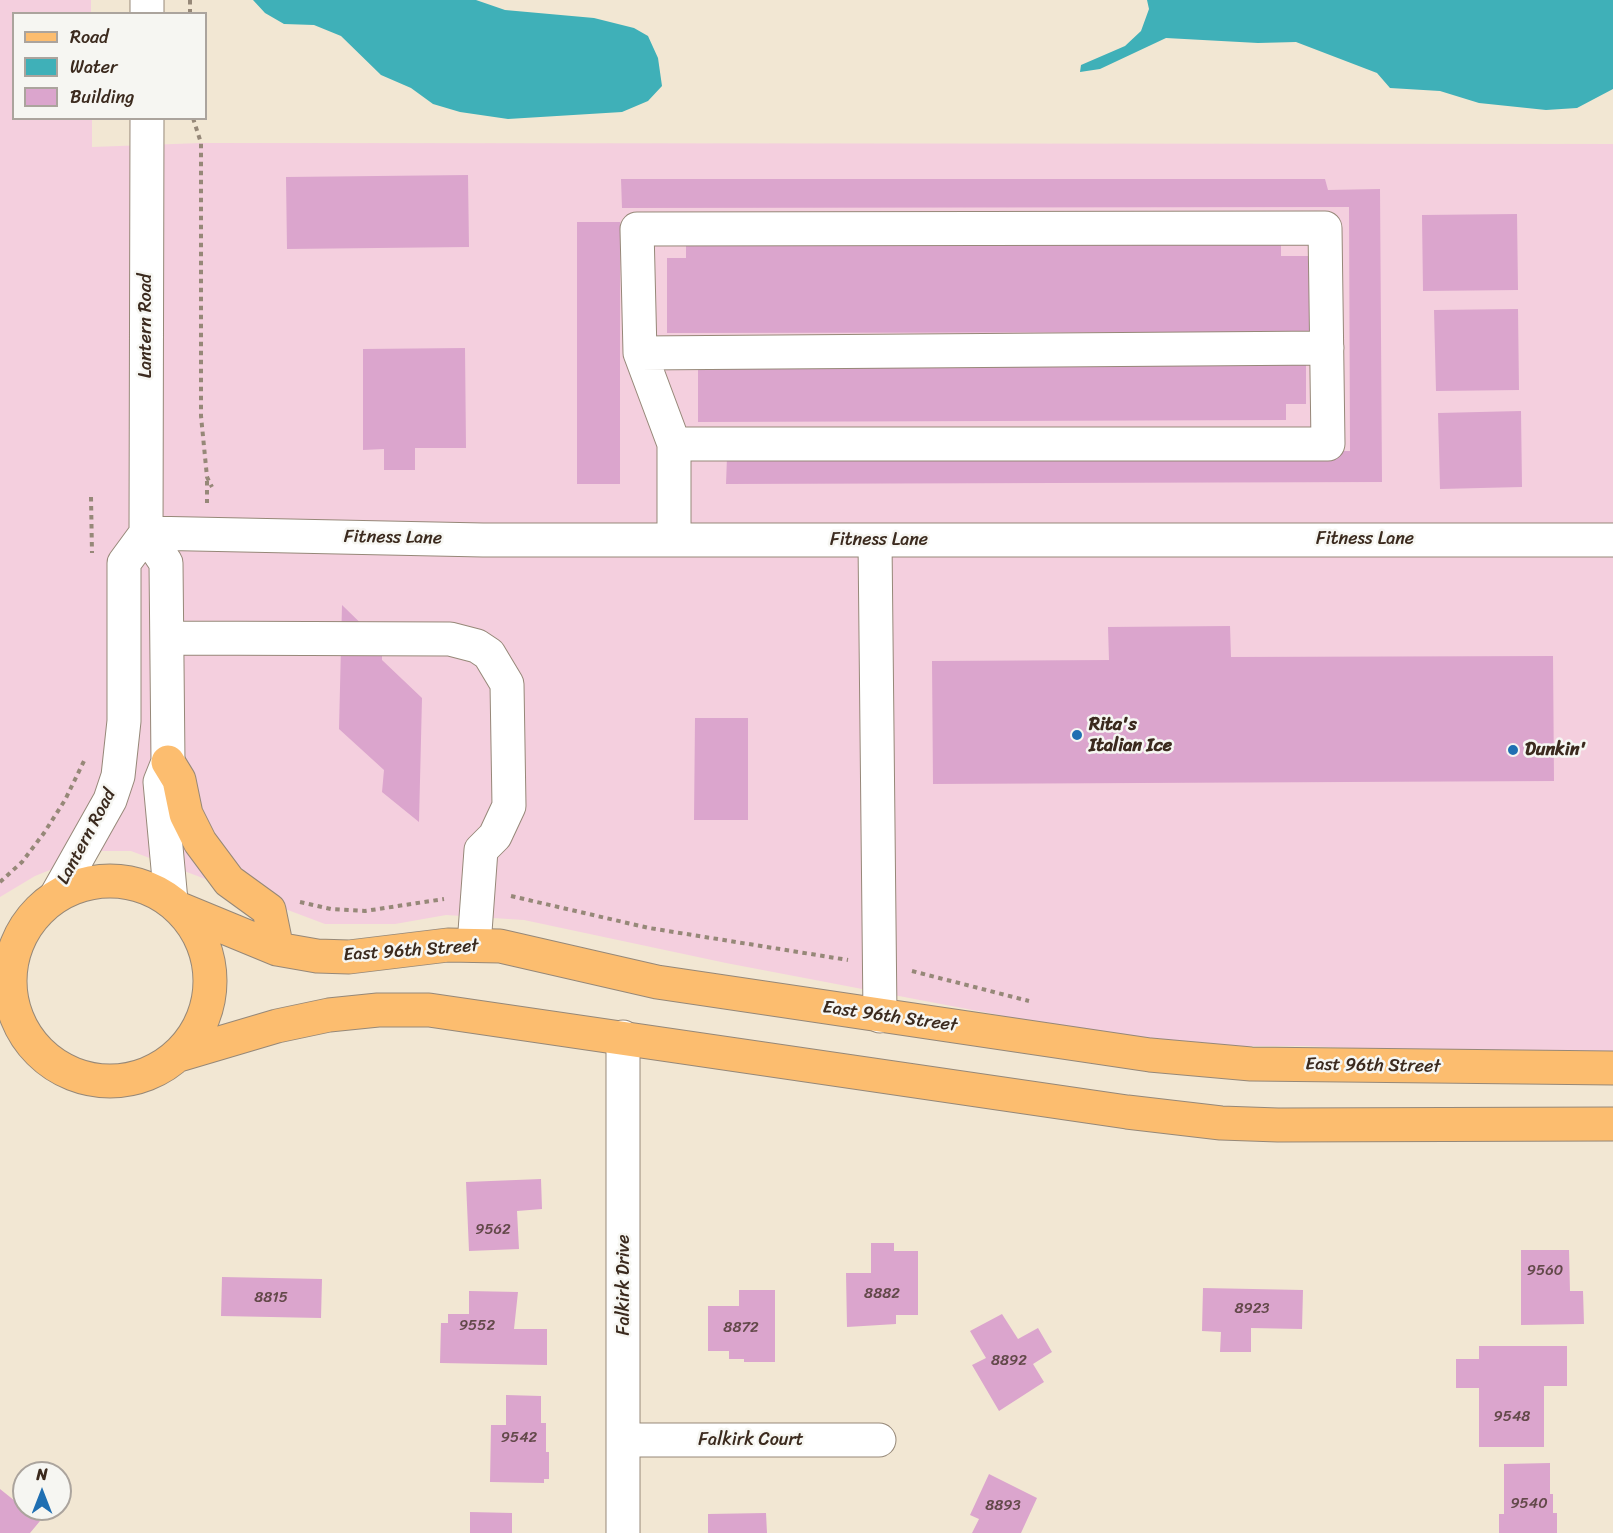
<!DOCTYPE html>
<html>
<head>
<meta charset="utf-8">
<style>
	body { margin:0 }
	#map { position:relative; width:1613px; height:1533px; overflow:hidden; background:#f2e7d3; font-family:Sriracha,sans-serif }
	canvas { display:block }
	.legend { position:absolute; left:12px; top:12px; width:195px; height:108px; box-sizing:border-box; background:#f6f6f2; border:2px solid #aba49d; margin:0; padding:8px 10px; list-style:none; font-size:18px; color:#3b2a1e }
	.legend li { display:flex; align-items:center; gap:12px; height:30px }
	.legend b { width:30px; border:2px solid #aba49d }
	.north { position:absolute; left:12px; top:1461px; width:60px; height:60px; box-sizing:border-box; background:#f6f6f2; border:2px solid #aba49d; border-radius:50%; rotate:0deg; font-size:16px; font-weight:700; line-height:24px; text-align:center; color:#3b2a1e }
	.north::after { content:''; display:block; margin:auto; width:21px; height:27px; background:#1f6fb2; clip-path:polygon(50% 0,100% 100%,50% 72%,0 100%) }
</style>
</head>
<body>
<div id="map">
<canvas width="1613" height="1533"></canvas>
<ul class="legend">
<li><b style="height:8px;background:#fcbd6f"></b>Road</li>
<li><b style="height:16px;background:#3fb0b8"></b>Water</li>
<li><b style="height:16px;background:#dba5cd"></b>Building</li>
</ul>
<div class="north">N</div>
</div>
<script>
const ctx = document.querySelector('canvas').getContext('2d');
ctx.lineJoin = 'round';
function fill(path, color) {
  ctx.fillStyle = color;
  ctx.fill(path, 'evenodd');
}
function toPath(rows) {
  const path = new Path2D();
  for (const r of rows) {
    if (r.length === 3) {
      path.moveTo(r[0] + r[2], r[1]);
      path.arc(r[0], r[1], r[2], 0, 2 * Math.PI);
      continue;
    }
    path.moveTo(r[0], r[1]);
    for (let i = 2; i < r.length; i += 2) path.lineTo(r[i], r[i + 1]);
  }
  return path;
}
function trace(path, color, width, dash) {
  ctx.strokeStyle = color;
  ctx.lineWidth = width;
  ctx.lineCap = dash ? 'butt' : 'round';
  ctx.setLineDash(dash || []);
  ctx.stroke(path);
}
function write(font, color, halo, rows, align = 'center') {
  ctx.font = font + ' Sriracha,sans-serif';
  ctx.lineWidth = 5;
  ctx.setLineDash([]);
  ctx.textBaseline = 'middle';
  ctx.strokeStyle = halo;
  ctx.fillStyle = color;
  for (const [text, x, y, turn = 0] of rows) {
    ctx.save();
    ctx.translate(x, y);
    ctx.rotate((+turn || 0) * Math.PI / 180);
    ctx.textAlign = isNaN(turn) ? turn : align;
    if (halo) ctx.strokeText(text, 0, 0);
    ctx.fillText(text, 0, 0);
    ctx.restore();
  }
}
const built = toPath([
	[0,0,91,0,91,13,14,14,14,118,92,119,92,147,201,143,1613,144,1613,1055,1470,1053,1305,1046,1161,1046,726,963,524,920,446,915,395,924,325,924,131,851,97,851,35,876,0,897]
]);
const water = toPath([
	[253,0,476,0,505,10,594,18,634,28,648,36,658,58,662,86,648,101,622,112,508,119,460,112,433,104,411,88,381,75,341,36,314,25,284,24,265,13],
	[1147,0,1613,0,1613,89,1577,108,1546,110,1479,103,1440,91,1390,88,1377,73,1296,42,1258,43,1166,38,1100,69,1080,72,1081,65,1125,46,1141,31,1149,9]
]);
const building = toPath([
	[468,175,469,247,287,249,286,177],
	[621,179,1325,179,1328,190,1380,189,1382,482,726,484,727,457,1350,451,1349,207,622,208],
	[1517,214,1518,290,1423,291,1422,215],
	[577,222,620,222,620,484,577,484],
	[1281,242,1281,256,1310,256,1311,332,667,333,667,258,686,258,686,243],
	[1518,309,1519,390,1436,391,1434,310],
	[465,348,466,448,415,448,415,470,384,470,384,449,363,450,363,349],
	[1306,362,1306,404,1286,404,1286,420,698,422,698,363],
	[1521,411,1522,487,1440,489,1438,413],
	[342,605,382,644,382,660,422,698,419,822,382,792,384,770,339,729],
	[1230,626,1231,657,1553,656,1554,781,933,784,932,661,1109,660,1108,627],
	[695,718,748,718,748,820,694,820],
	[541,1179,542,1209,517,1211,519,1249,469,1251,466,1182],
	[871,1243,894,1243,894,1251,918,1251,918,1315,896,1315,896,1324,847,1327,846,1273,871,1273],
	[1521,1250,1569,1250,1570,1291,1583,1291,1584,1324,1521,1325],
	[222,1277,322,1279,321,1318,221,1316],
	[1203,1288,1303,1290,1302,1329,1251,1328,1251,1352,1220,1352,1221,1332,1202,1331],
	[739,1290,775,1290,775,1362,744,1362,744,1359,729,1359,729,1351,708,1351,708,1306,739,1306],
	[469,1291,518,1292,514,1329,547,1329,547,1365,440,1363,441,1323,448,1323,448,1314,469,1314],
	[1002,1314,1018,1339,1038,1328,1052,1352,1033,1364,1044,1382,999,1411,972,1365,986,1358,970,1331],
	[1479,1346,1567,1346,1567,1386,1544,1386,1544,1447,1479,1447,1479,1388,1456,1388,1456,1359,1479,1359],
	[506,1395,541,1396,541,1423,546,1423,546,1452,549,1452,549,1479,544,1479,544,1483,490,1482,491,1425,506,1425],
	[1550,1463,1550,1494,1553,1494,1553,1513,1557,1513,1557,1533,1499,1533,1499,1514,1504,1514,1504,1464],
	[989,1474,1037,1498,1021,1533,972,1533,979,1519,970,1515],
	[0,1489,40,1521,30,1533,0,1533],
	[470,1512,512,1513,512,1533,470,1533],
	[766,1513,767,1533,708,1533,708,1514]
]);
const path = toPath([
	[190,0,190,14],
	[193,118,201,143,201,416,207,477,212,487],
	[207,481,207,503],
	[91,497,92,553],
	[0,882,22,862,44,833,65,800,84,761],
	[511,896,649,928,848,960],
	[300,902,331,909,365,911,444,899],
	[912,971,1029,1001]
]);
const minor = toPath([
	[147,14,147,0],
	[147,118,146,533,166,563,168,762,160,782,171,901],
	[640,353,1327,348],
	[674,444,1328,444,1325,228,637,229,640,353,674,444,674,540],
	[146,533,483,540,1613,540],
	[875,541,880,1016],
	[167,638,450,639,477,646,489,654,507,684,509,806,495,836,481,850,474,945],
	[56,896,110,800,118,776,124,721,124,563,146,533],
	[624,1440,879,1440],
	[623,1533,623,1037]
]);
const major = toPath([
	[168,762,179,780,186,814,200,842,229,881,269,910,277,949],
	[110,981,100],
	[180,909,277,949,317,956,349,957,448,945,500,946,657,982,1150,1055,1251,1064,1613,1068],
	[179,1055,277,1026,329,1015,378,1010,429,1010,1127,1112,1221,1123,1278,1125,1613,1124]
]);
const markers = [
	[1077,735,6,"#1f6fb2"],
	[1513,750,6,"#1f6fb2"]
];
const numberNames = [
	["9562",493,1230],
	["9560",1545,1271],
	["8882",882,1294],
	["8815",271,1298],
	["8923",1252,1309],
	["9552",477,1326],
	["8872",741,1328],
	["8892",1009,1361],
	["9548",1512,1417],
	["9542",519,1438],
	["9540",1529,1504],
	["8893",1003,1506]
];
const streetNames = [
	["Lantern Road",146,326,-90],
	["Fitness Lane",393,538,1],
	["Fitness Lane",1365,539],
	["Fitness Lane",879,540],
	["Lantern Road",87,837,-62],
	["East 96th Street",411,951,-4],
	["East 96th Street",890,1017,8],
	["East 96th Street",1373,1066,1],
	["Falkirk Drive",624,1285,-90],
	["Falkirk Court",751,1440]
];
const poiNames = [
	["Rita's",1089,725],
	["Italian Ice",1089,746],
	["Dunkin'",1525,750]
];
fill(built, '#f4cfde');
fill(water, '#3fb0b8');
fill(building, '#dba5cd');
trace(minor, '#968878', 35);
trace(major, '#968878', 35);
trace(path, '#968878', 4, [4.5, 4.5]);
trace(minor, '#fff', 33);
trace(major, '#fcbd6f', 33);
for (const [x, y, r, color] of markers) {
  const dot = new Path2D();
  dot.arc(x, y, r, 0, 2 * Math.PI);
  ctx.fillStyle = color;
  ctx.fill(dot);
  trace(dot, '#f6f6f2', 2);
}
write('15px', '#63494a', null, numberNames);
write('18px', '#3b2a1e', '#f6f6f2', streetNames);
write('bold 18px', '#3b2a1e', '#f6f6f2', poiNames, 'left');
</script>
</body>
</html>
